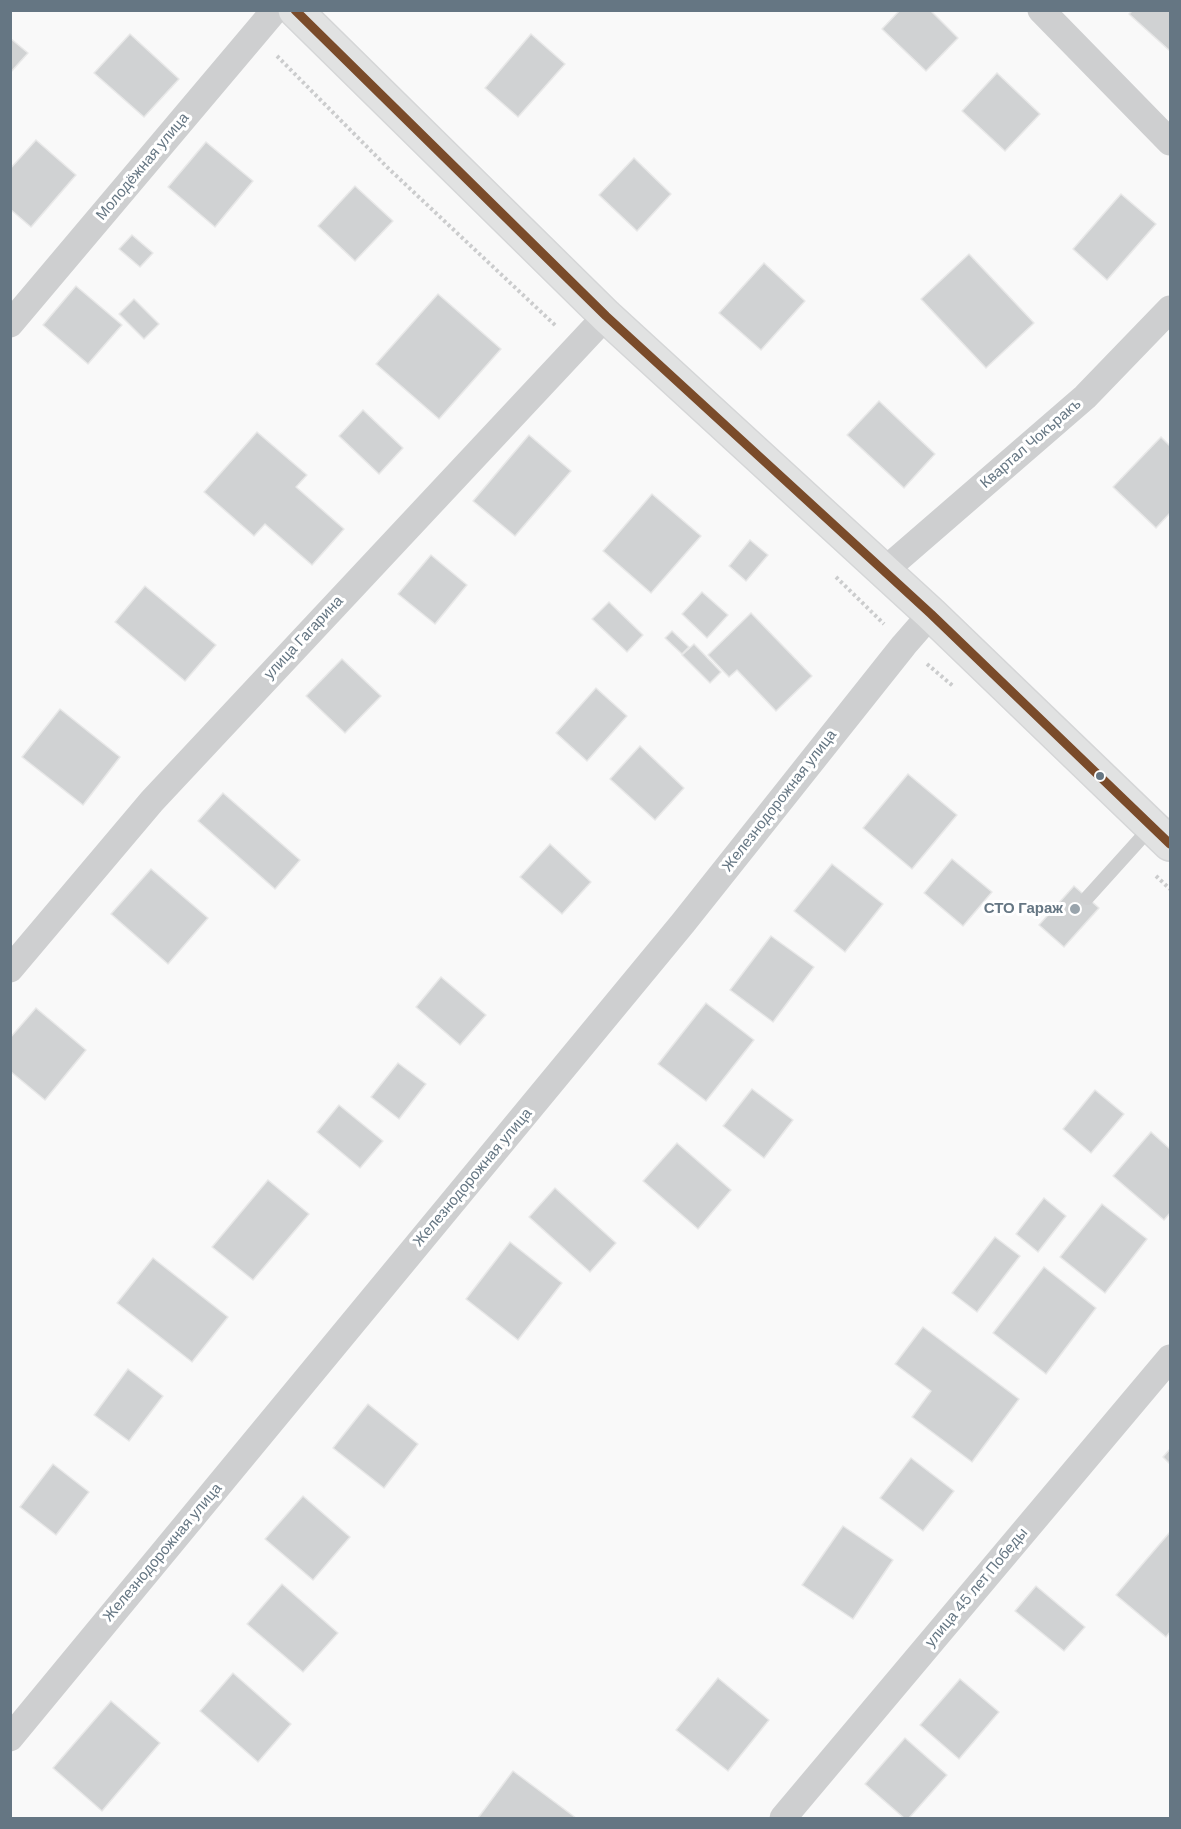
<!DOCTYPE html>
<html>
<head>
<meta charset="utf-8">
<style>
	body { margin:0 }
	#map { position:relative; width:1181px; height:1829px; overflow:hidden; background:#f9f9f9; font-family:"DM Sans",sans-serif }
	canvas { display:block }
	.frame { position:absolute; inset:0; border:12px solid #657683; pointer-events:none }
</style>
</head>
<body>
<div id="map">
<canvas width="1181" height="1829"></canvas>
<div class="frame"></div>
</div>
<script>
const ctx = document.querySelector('canvas').getContext('2d');
ctx.lineJoin = 'round';
function fill(path, color) {
  ctx.fillStyle = color;
  ctx.fill(path, 'evenodd');
}
function toPath(rows) {
  const path = new Path2D();
  for (const r of rows) {
    path.moveTo(r[0], r[1]);
    for (let i = 2; i < r.length; i += 2) path.lineTo(r[i], r[i + 1]);
  }
  return path;
}
function trace(path, color, width, dash) {
  ctx.strokeStyle = color;
  ctx.lineWidth = width;
  ctx.lineCap = dash ? 'butt' : 'round';
  ctx.setLineDash(dash || []);
  ctx.stroke(path);
}
function write(font, color, halo, rows, align = 'center') {
  ctx.font = font + ' "DM Sans",sans-serif';
  ctx.lineWidth = 6;
  ctx.setLineDash([]);
  ctx.textBaseline = 'middle';
  ctx.strokeStyle = halo;
  ctx.fillStyle = color;
  for (const [text, x, y, turn = 0] of rows) {
    ctx.save();
    ctx.translate(x, y);
    ctx.rotate((+turn || 0) * Math.PI / 180);
    ctx.textAlign = isNaN(turn) ? turn : align;
    if (halo) ctx.strokeText(text, 0, 0);
    ctx.fillText(text, 0, 0);
    ctx.restore();
  }
}
const building = toPath([
	[900,10,930,10,958,38,926,71,882,29,900,10],
	[1133,10,1170,10,1170,51,1129,14,1133,10],
	[130,34,179,79,144,117,94,73,130,34],
	[531,34,565,64,518,117,485,88,531,34],
	[10,38,28,53,10,73,10,38],
	[997,73,1040,114,1005,151,962,111,997,73],
	[36,140,76,175,31,227,10,209,10,169,36,140],
	[206,142,253,181,215,227,168,187,206,142],
	[634,158,671,194,637,231,599,195,634,158],
	[355,186,393,221,355,261,318,226,355,186],
	[1121,194,1156,224,1107,280,1073,249,1121,194],
	[132,235,153,253,140,267,119,249,132,235],
	[969,254,1034,323,986,368,921,299,969,254],
	[764,263,805,301,761,350,719,313,764,263],
	[76,286,122,325,88,364,43,325,76,286],
	[438,294,501,349,439,419,376,364,438,294],
	[134,299,159,324,144,339,119,314,134,299],
	[879,401,935,454,904,488,847,435,879,401],
	[363,410,403,448,379,474,339,436,363,410],
	[257,432,307,475,296,487,344,529,312,565,265,524,254,536,204,492,257,432],
	[529,435,571,471,515,536,473,501,529,435],
	[1161,437,1170,446,1170,513,1156,528,1113,487,1161,437],
	[652,494,701,536,651,593,603,551,652,494],
	[750,540,768,555,746,581,729,566,750,540],
	[431,555,467,585,435,624,398,594,431,555],
	[145,586,216,645,185,681,115,622,145,586],
	[702,592,728,615,707,638,682,614,702,592],
	[609,602,643,635,627,652,592,619,609,602],
	[751,613,812,676,776,711,737,670,729,677,708,655,751,613],
	[672,631,689,647,682,654,665,638,672,631],
	[694,644,721,672,710,683,682,655,694,644],
	[342,659,381,696,345,733,306,696,342,659],
	[596,688,627,716,587,761,556,733,596,688],
	[60,709,120,757,83,805,22,757,60,709],
	[640,746,684,788,655,820,610,779,640,746],
	[908,774,957,815,912,869,863,828,908,774],
	[223,793,300,860,275,889,198,821,223,793],
	[550,844,591,882,562,914,520,877,550,844],
	[952,859,992,892,963,926,924,893,952,859],
	[832,864,883,904,845,952,794,911,832,864],
	[151,869,208,918,168,964,111,914,151,869],
	[1074,886,1099,908,1064,947,1039,925,1074,886],
	[771,936,814,967,773,1022,730,990,771,936],
	[441,977,486,1015,460,1045,416,1007,441,977],
	[706,1003,754,1040,706,1101,658,1064,706,1003],
	[36,1008,86,1050,45,1100,10,1071,10,1038,36,1008],
	[398,1063,426,1084,399,1119,371,1097,398,1063],
	[752,1089,793,1120,764,1158,723,1126,752,1089],
	[1095,1090,1124,1114,1091,1153,1063,1129,1095,1090],
	[339,1105,383,1141,360,1168,317,1132,339,1105],
	[1151,1132,1170,1149,1170,1213,1164,1220,1113,1176,1151,1132],
	[677,1143,731,1190,698,1229,643,1181,677,1143],
	[268,1180,309,1214,253,1280,212,1247,268,1180],
	[555,1188,616,1243,590,1272,529,1217,555,1188],
	[1044,1198,1066,1216,1038,1252,1016,1234,1044,1198],
	[1102,1204,1147,1239,1105,1293,1060,1257,1102,1204],
	[995,1237,1020,1256,977,1312,952,1293,995,1237],
	[510,1242,562,1283,518,1340,466,1299,510,1242],
	[153,1258,228,1317,192,1362,117,1303,153,1258],
	[1044,1267,1096,1308,1046,1374,993,1333,1044,1267],
	[923,1327,1019,1399,972,1462,912,1417,931,1391,895,1364,923,1327],
	[128,1369,163,1396,129,1441,94,1415,128,1369],
	[368,1404,418,1444,384,1488,333,1448,368,1404],
	[1170,1449,1170,1464,1163,1457,1170,1449],
	[911,1458,954,1491,923,1531,880,1498,911,1458],
	[53,1464,89,1492,56,1535,20,1507,53,1464],
	[303,1496,350,1537,313,1580,265,1539,303,1496],
	[843,1526,893,1560,853,1619,802,1585,843,1526],
	[1170,1532,1170,1632,1166,1637,1116,1595,1170,1532],
	[282,1584,338,1633,303,1672,247,1624,282,1584],
	[1036,1586,1085,1627,1064,1651,1015,1611,1036,1586],
	[233,1673,291,1724,258,1762,200,1711,233,1673],
	[718,1678,769,1720,728,1771,676,1730,718,1678],
	[960,1679,999,1712,959,1759,920,1725,960,1679],
	[111,1701,160,1743,102,1811,53,1768,111,1701],
	[905,1738,947,1775,909,1818,904,1818,865,1784,905,1738],
	[513,1771,576,1818,478,1818,513,1771]
]);
const path = toPath([
	[277,56,388,168,556,326],
	[836,577,884,624],
	[927,664,953,686],
	[1156,876,1170,889]
]);
const lane = toPath([
	[1087,898,1152,826]
]);
const street = toPath([
	[1041,10,1170,142],
	[10,324,275,10],
	[884,571,1085,397,1170,309],
	[10,969,152,801,606,316],
	[10,1738,683,923,904,645,931,614],
	[783,1818,1170,1358]
]);
const secondary = toPath([
	[295,10,606,316,931,614,1170,844]
]);
const bus1 = toPath([
	[295,10,606,316,931,614,1170,844]
]);
const markers = [
	[1100,776,5,"#657683"],
	[1075,909,6,"#99a4ac"]
];
const streetNames = [
	["Молодёжная улица",143,167,-50],
	["Квартал Чокъракъ",1031,444,-41],
	["улица Гагарина",304,638,-47],
	["Железнодорожная улица",780,801,-52],
	["Железнодорожная улица",473,1178,-50],
	["Железнодорожная улица",163,1553,-50],
	["улица 45 лет Победы",977,1588,-50]
];
const poiNames = [
	["СТО Гараж",1063,909]
];
fill(building, '#d0d2d3');
trace(building, '#e8e8e8', 1.5);
trace(secondary, '#d5d6d7', 36);
trace(path, '#cbcccd', 4, [3, 3]);
trace(lane, '#cecfd0', 14);
trace(street, '#cecfd0', 27);
trace(secondary, '#e1e2e2', 33);
trace(bus1, '#7a4b2a', 9);
for (const [x, y, r, color] of markers) {
  const dot = new Path2D();
  dot.arc(x, y, r, 0, 2 * Math.PI);
  ctx.fillStyle = color;
  ctx.fill(dot);
  trace(dot, '#fff', 2);
}
write('15px', '#657683', '#fff', streetNames);
write('bold 15px', '#657683', '#fff', poiNames, 'right');
</script>
</body>
</html>
